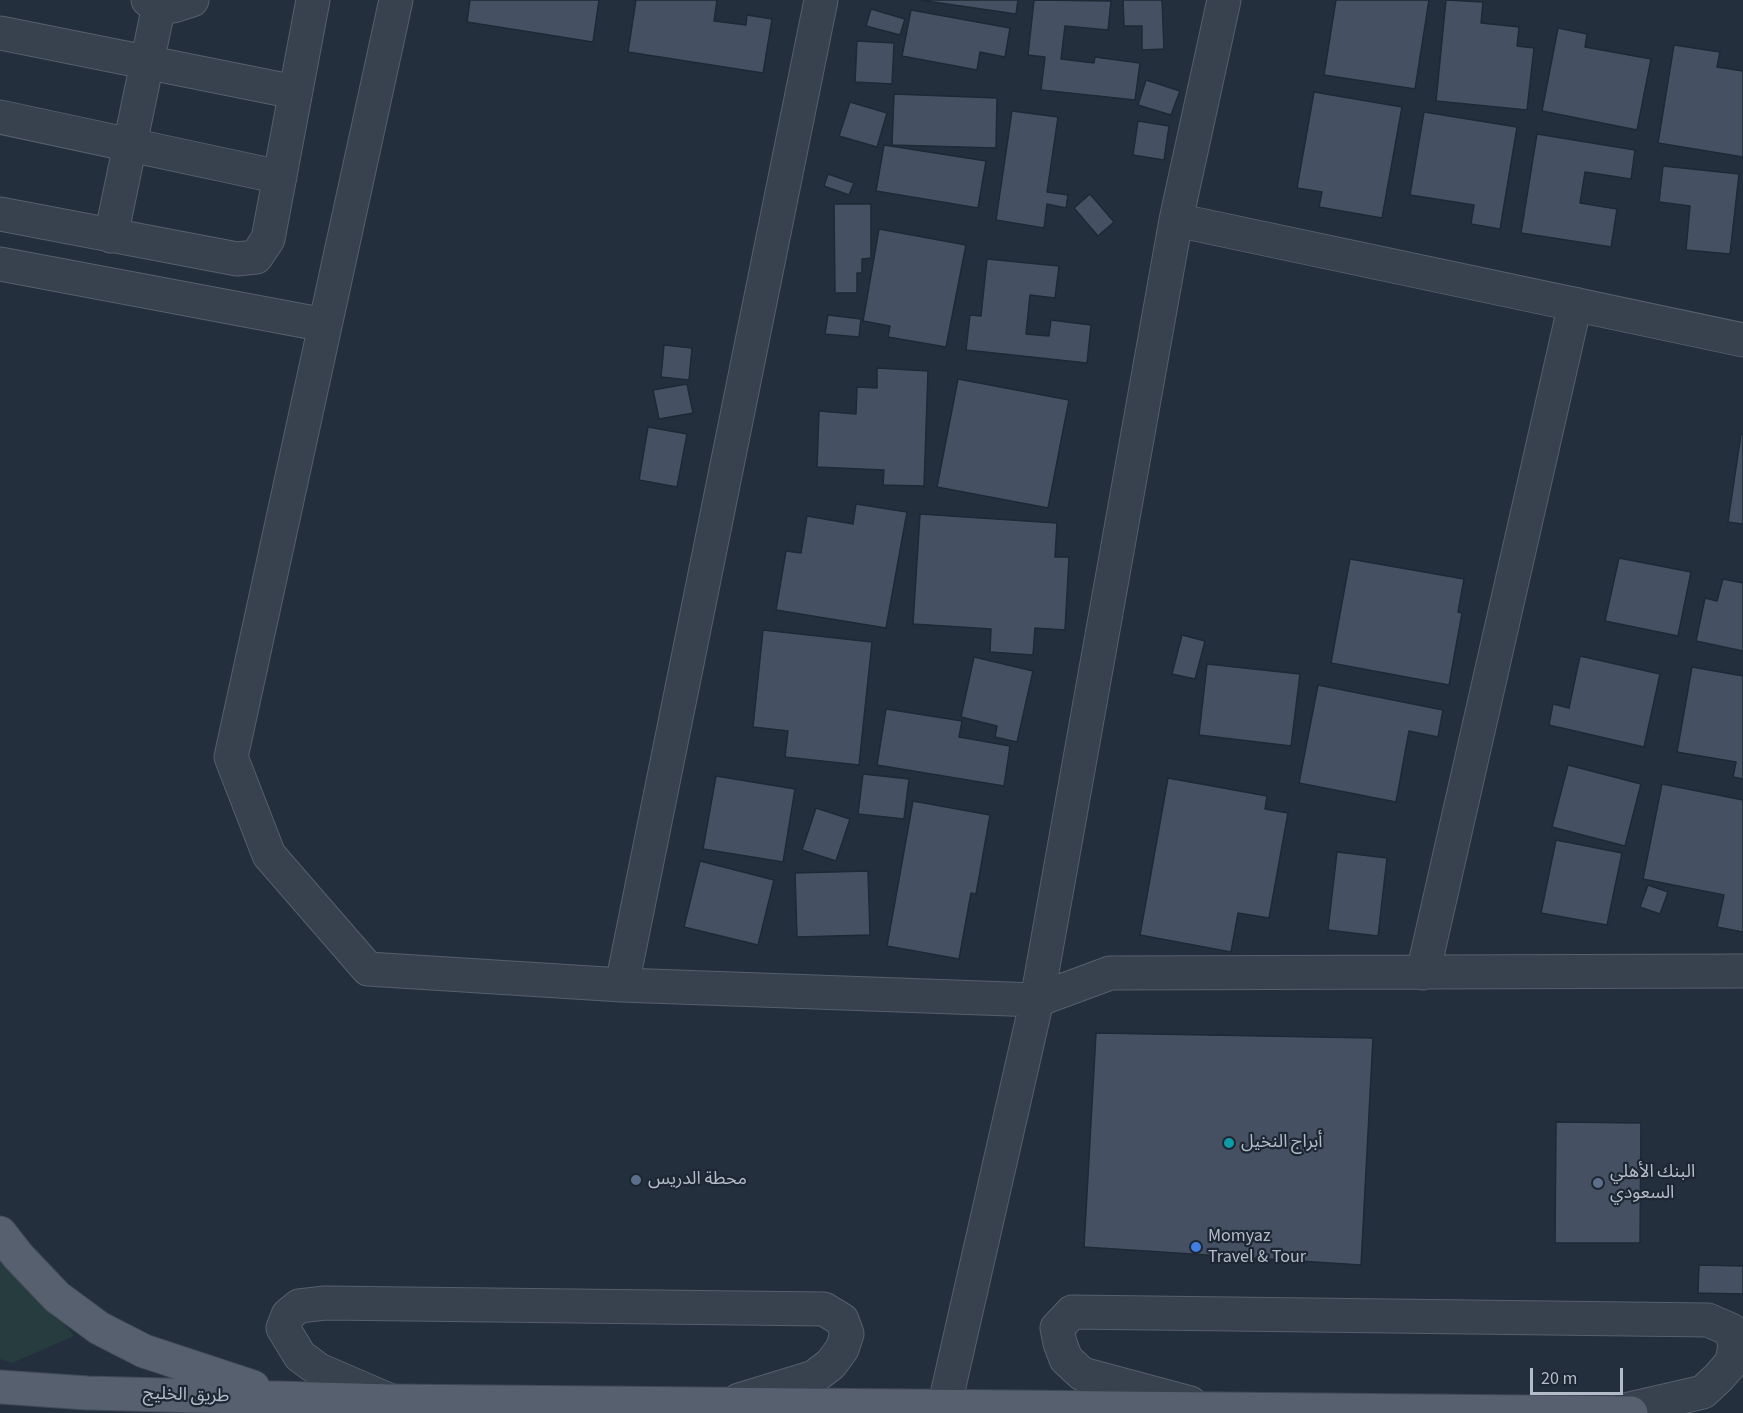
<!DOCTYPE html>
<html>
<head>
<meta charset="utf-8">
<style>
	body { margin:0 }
	#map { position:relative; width:1743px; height:1413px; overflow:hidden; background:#242f3e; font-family:"Source Sans 3",sans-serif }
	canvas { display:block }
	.scale { position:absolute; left:1530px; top:1368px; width:93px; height:27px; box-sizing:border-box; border:3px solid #b4bcc9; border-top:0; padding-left:8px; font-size:18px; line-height:21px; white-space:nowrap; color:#b4bcc9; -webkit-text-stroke:4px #1d2633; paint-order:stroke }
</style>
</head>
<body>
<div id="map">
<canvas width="1743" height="1413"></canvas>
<div class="scale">20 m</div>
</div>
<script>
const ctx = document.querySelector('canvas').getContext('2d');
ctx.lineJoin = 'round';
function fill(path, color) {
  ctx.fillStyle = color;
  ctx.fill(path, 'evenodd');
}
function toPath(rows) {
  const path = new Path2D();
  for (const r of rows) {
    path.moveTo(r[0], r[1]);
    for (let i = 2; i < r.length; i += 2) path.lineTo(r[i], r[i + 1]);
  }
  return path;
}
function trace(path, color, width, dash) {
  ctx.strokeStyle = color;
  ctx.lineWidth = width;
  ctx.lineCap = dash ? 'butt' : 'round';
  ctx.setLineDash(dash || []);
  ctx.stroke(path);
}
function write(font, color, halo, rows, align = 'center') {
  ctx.font = font + ' "Source Sans 3","Noto Sans Arabic",sans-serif';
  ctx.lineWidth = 4.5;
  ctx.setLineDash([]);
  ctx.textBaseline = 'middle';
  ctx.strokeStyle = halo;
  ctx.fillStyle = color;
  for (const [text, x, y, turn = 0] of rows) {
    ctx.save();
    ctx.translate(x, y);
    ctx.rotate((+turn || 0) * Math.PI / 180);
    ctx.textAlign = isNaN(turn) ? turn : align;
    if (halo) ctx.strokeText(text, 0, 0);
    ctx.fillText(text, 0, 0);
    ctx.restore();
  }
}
const green = toPath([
	[0,1244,74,1336,12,1363,0,1359]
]);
const building = toPath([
	[470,0,599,0,593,42,467,22,470,0],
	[636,0,717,0,714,21,746,25,747,15,772,19,763,73,628,52,636,0],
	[919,0,1018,0,1016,14,919,0],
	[1034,0,1111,1,1108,30,1065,26,1061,59,1094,63,1095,57,1140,63,1135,100,1041,90,1045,57,1028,55,1034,0],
	[1123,0,1162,0,1164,49,1142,50,1142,26,1124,26,1123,0],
	[1336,0,1429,0,1415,89,1324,75,1336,0],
	[1446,0,1483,2,1481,23,1519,27,1517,46,1534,48,1527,110,1436,101,1446,0],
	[871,9,905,19,900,35,866,26,871,9],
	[911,10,1010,28,1005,57,980,52,977,70,902,56,911,10],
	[1558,28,1587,34,1585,47,1651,59,1637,130,1542,111,1558,28],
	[857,41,894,43,892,84,855,82,857,41],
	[1674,45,1720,52,1717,67,1743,71,1743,157,1658,143,1674,45],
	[1146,80,1180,91,1171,115,1138,105,1146,80],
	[1314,92,1402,107,1382,218,1319,207,1322,192,1297,188,1314,92],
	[894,94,997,98,996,148,892,145,894,94],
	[850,102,887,113,877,147,839,136,850,102],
	[1012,111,1058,117,1047,192,1068,195,1066,208,1047,204,1044,228,996,220,1012,111],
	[1424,112,1517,127,1500,229,1471,224,1474,205,1410,195,1424,112],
	[1138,121,1169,126,1164,160,1133,155,1138,121],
	[1537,134,1635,150,1631,179,1585,172,1580,203,1617,209,1611,247,1521,233,1537,134],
	[884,145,986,161,978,208,876,191,884,145],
	[1663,166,1739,174,1730,254,1686,250,1690,206,1659,202,1663,166],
	[828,174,854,183,849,195,824,186,828,174],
	[1090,194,1114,222,1098,236,1074,208,1090,194],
	[834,204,871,204,871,258,862,259,862,273,857,273,857,293,835,293,834,204],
	[879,229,966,245,946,347,888,337,890,326,863,321,879,229],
	[987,259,1059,266,1055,298,1030,295,1026,334,1049,336,1051,320,1091,325,1087,363,966,350,970,315,981,316,987,259],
	[828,315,861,319,859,337,825,334,828,315],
	[664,345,692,348,689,380,661,377,664,345],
	[877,368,928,371,924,486,883,485,884,470,817,467,819,411,856,414,857,387,877,388,877,368],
	[958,379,1069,400,1048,508,937,487,958,379],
	[687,384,693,413,659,419,653,390,687,384],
	[648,427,687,434,677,487,639,480,648,427],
	[1741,434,1743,434,1743,524,1728,522,1741,434],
	[856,504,907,512,886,628,776,610,786,551,801,553,807,516,853,524,856,504],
	[920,514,1057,523,1055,557,1069,557,1065,630,1035,628,1033,655,990,652,991,629,913,624,920,514],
	[1619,558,1691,572,1678,636,1605,621,1619,558],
	[1350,559,1464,579,1458,612,1462,613,1449,685,1331,663,1350,559],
	[1723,579,1743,583,1743,651,1696,641,1705,598,1717,601,1723,579],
	[763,630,872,642,859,765,785,757,788,731,753,727,763,630],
	[1182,635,1205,641,1195,679,1172,674,1182,635],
	[1580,656,1660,674,1644,747,1549,725,1553,704,1569,708,1580,656],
	[974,657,1033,671,1017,742,995,737,997,726,961,717,974,657],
	[1207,664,1300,674,1291,746,1199,735,1207,664],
	[1692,667,1743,676,1743,779,1733,777,1736,762,1677,752,1692,667],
	[1318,685,1443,710,1438,737,1409,731,1396,802,1299,783,1318,685],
	[886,709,962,721,959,737,1010,746,1004,786,877,765,886,709],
	[1568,765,1641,784,1625,846,1552,827,1568,765],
	[863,774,909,779,904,819,858,814,863,774],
	[716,776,795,789,783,862,703,849,716,776],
	[1168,778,1267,796,1265,809,1288,813,1269,918,1238,913,1231,952,1140,935,1168,778],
	[1662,784,1743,800,1743,932,1717,927,1724,895,1643,879,1662,784],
	[913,801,990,815,976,894,971,893,959,959,887,946,913,801],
	[816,808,850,819,836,861,802,850,816,808],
	[1556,840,1622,853,1607,925,1541,913,1556,840],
	[1337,852,1387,858,1378,936,1328,930,1337,852],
	[700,861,774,880,758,945,684,927,700,861],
	[868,871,870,935,797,937,795,873,868,871],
	[1648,885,1668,892,1660,914,1640,907,1648,885],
	[1096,1033,1373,1038,1361,1265,1084,1247,1096,1033],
	[1556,1122,1641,1123,1640,1243,1555,1243,1556,1122],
	[1699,1265,1743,1266,1743,1294,1698,1293,1699,1265]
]);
const minor = toPath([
	[148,0,159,5,173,6,192,0],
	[396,0,231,757,269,855,368,969,622,985,1037,1000,1110,973,1743,971],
	[0,33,295,92],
	[0,117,280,177],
	[0,214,237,259,256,257,268,239,313,0],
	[1176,220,1743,340],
	[111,236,159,5],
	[0,264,325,325],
	[1423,973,1575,304],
	[622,985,821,0],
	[391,1401,319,1370,300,1356,283,1328,288,1315,299,1306,325,1303,824,1309,842,1320,847,1334,842,1349,831,1364,814,1377,739,1400],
	[1190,1403,1082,1374,1066,1359,1060,1343,1057,1328,1072,1312,1708,1320,1731,1330,1735,1345,1732,1362,1719,1377,1703,1392,1616,1412],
	[944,1408,1037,1000,1176,220,1224,0]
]);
const major = toPath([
	[0,1233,18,1256,57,1297,99,1328,144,1351,253,1387],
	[0,1387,87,1393,392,1401,1631,1413]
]);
const markers = [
	[1229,1143,6,"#0f9aa8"],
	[636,1180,6,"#5c6f8a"],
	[1598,1183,6,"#5c6f8a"],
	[1196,1247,6,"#3f7fe0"]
];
const poiNames = [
	["أبراج النخيل",1241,1143],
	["البنك الأهلي",1610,1173],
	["السعودي",1610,1194],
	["محطة الدريس",648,1180],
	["Momyaz",1208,1237],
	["Travel & Tour",1208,1258]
];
const streetNames = [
	["طريق الخليج",186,1396,2]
];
fill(green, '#263c3f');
fill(building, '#455162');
trace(building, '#1f2835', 1.5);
trace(minor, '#565f6c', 35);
trace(major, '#414a57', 35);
trace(minor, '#38414e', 33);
trace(major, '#56606e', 33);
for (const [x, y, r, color] of markers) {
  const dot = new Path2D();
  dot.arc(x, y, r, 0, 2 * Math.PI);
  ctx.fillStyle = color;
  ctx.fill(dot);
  trace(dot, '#1d2633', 2);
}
write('18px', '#b4bcc9', '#1d2633', poiNames, 'left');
write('18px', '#b4bcc9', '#1d2633', streetNames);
</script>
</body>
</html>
